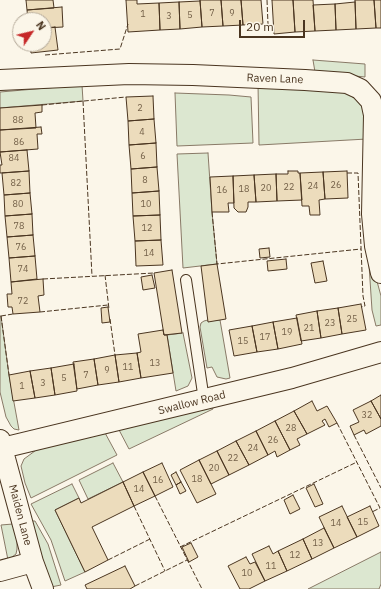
<!DOCTYPE html>
<html>
<head>
<meta charset="utf-8">
<style>
	body { margin:0 }
	#map { position:relative; width:381px; height:589px; overflow:hidden; background:#fbf6e9; font-family:"IBM Plex Sans",sans-serif }
	canvas { display:block }
	.north { position:absolute; left:12px; top:12px; width:40px; height:40px; box-sizing:border-box; background:#fbf6e9; border:1px solid #b4a999; border-radius:50%; rotate:55deg; font-size:11px; font-weight:700; line-height:16px; text-align:center; color:#4a3520 }
	.north::after { content:''; display:block; margin:auto; width:14px; height:18px; background:#c62828; clip-path:polygon(50% 0,100% 100%,50% 72%,0 100%) }
	.scale { position:absolute; left:239px; top:20px; width:66px; height:18px; box-sizing:border-box; border:2px solid #4a3520; border-top:0; padding-left:5px; font-size:12px; line-height:14px; white-space:nowrap; color:#4a3520; -webkit-text-stroke:3px #fbf6e9; paint-order:stroke }
</style>
</head>
<body>
<div id="map">
<canvas width="381" height="589"></canvas>
<div class="north">N</div>
<div class="scale">20 m</div>
</div>
<script>
const ctx = document.querySelector('canvas').getContext('2d');
ctx.lineJoin = 'round';
function fill(path, color) {
  ctx.fillStyle = color;
  ctx.fill(path, 'evenodd');
}
function toPath(rows) {
  const path = new Path2D();
  for (const r of rows) {
    path.moveTo(r[0], r[1]);
    for (let i = 2; i < r.length; i += 2) path.lineTo(r[i], r[i + 1]);
  }
  return path;
}
function trace(path, color, width, dash) {
  ctx.strokeStyle = color;
  ctx.lineWidth = width;
  ctx.lineCap = dash ? 'butt' : 'round';
  ctx.setLineDash(dash || []);
  ctx.stroke(path);
}
function write(font, color, halo, rows, align = 'center') {
  ctx.font = font + ' "IBM Plex Sans",sans-serif';
  ctx.lineWidth = 3;
  ctx.setLineDash([]);
  ctx.textBaseline = 'middle';
  ctx.strokeStyle = halo;
  ctx.fillStyle = color;
  for (const [text, x, y, turn = 0] of rows) {
    ctx.save();
    ctx.translate(x, y);
    ctx.rotate((+turn || 0) * Math.PI / 180);
    ctx.textAlign = isNaN(turn) ? turn : align;
    if (halo) ctx.strokeText(text, 0, 0);
    ctx.fillText(text, 0, 0);
    ctx.restore();
  }
}
const green = toPath([
	[313,60,365,64,365,77,315,72,313,60],
	[258,83,337,91,348,94,357,100,363,107,367,116,367,139,259,145,258,83],
	[82,85,83,101,0,108,0,92,82,85],
	[175,93,229,95,251,97,253,143,177,146,175,93],
	[208,153,212,212,217,264,183,268,177,154,208,153],
	[372,263,381,296,381,325,376,326,372,310,369,265,372,263],
	[0,316,1,316,9,375,19,430,14,429,11,426,6,417,0,392,0,316],
	[208,320,220,320,230,378,226,379,217,377,212,367,207,368,200,327,201,323,204,321,208,320],
	[183,333,192,378,188,386,176,391,167,335,183,333],
	[212,406,213,409,129,449,118,428,212,406],
	[104,431,117,455,31,498,25,483,21,466,24,459,39,448,104,431],
	[113,463,123,482,88,499,79,480,113,463],
	[72,484,79,498,55,510,85,572,65,581,51,540,31,504,72,484],
	[31,521,35,521,48,544,61,585,51,587,31,521],
	[13,524,17,541,17,549,16,554,8,560,1,525,13,524],
	[381,552,381,584,379,589,308,589,381,552]
]);
const building = toPath([
	[26,0,53,0,54,8,27,10,26,0],
	[126,0,137,0,137,4,159,3,160,30,128,32,126,0],
	[200,0,221,0,223,26,202,27,200,0],
	[221,0,241,0,243,25,223,26,221,0],
	[241,0,261,0,263,24,243,25,241,0],
	[272,0,293,0,295,32,274,34,272,0],
	[293,0,313,0,315,31,295,32,293,0],
	[355,0,374,0,376,28,356,29,355,0],
	[374,0,381,0,381,28,376,28,374,0],
	[200,1,202,27,180,29,179,2,200,1],
	[179,2,180,29,160,30,159,3,179,2],
	[355,2,356,29,336,30,335,4,355,2],
	[335,4,336,30,315,31,313,5,335,4],
	[62,7,63,27,44,28,44,20,28,20,27,10,62,7],
	[55,27,58,50,31,53,30,44,44,44,44,28,55,27],
	[153,96,154,119,128,121,126,97,153,96],
	[42,105,42,112,35,113,36,128,0,130,0,108,42,105],
	[154,119,156,143,129,145,128,121,154,119],
	[41,127,42,134,37,134,38,149,0,152,0,130,41,127],
	[156,143,157,167,131,169,129,145,156,143],
	[27,150,29,171,0,173,0,165,2,165,0,152,27,150],
	[157,167,159,191,132,193,131,169,157,167],
	[29,171,30,193,4,195,2,173,29,171],
	[288,171,298,171,298,173,300,173,302,200,277,201,276,174,288,174,288,171],
	[347,171,348,198,325,199,323,172,347,171],
	[323,172,325,199,319,200,320,215,310,215,309,206,302,206,300,173,323,172],
	[276,174,277,201,256,202,254,175,276,174],
	[254,175,256,202,248,202,248,207,246,212,238,212,234,208,233,176,254,175],
	[233,176,234,203,228,203,229,212,212,212,210,177,233,176],
	[159,191,160,215,133,216,132,193,159,191],
	[30,193,32,214,5,216,4,195,30,193],
	[32,214,33,235,7,237,5,216,32,214],
	[160,215,161,240,135,241,133,216,160,215],
	[33,235,35,256,9,258,7,237,33,235],
	[161,240,163,265,136,266,135,241,161,240],
	[269,248,270,257,260,258,259,249,269,248],
	[35,256,37,279,11,282,9,258,35,256],
	[286,259,287,269,268,271,267,261,286,259],
	[323,261,327,281,315,283,311,263,323,261],
	[217,264,226,319,208,322,201,266,217,264],
	[172,270,182,333,164,335,154,273,172,270],
	[152,275,155,288,143,290,141,277,152,275],
	[43,279,44,295,38,296,40,312,13,314,12,307,8,307,7,294,12,294,11,282,43,279],
	[361,304,366,330,342,334,338,308,361,304],
	[108,307,110,322,102,323,101,308,108,307],
	[338,308,342,334,321,338,317,311,338,308],
	[317,311,321,338,301,341,296,315,317,311],
	[297,318,302,344,278,349,273,322,297,318],
	[273,322,278,349,257,352,252,326,273,322],
	[252,326,257,352,234,356,229,330,252,326],
	[163,330,164,335,167,335,173,373,141,378,137,353,141,352,138,334,163,330],
	[137,353,141,378,119,382,115,355,137,353],
	[115,355,119,382,98,385,94,359,115,355],
	[94,359,98,385,77,389,73,362,94,359],
	[74,364,77,391,55,395,51,368,74,364],
	[51,368,55,395,35,398,30,371,51,368],
	[30,371,35,398,13,401,9,375,30,371],
	[381,395,381,419,371,401,381,395],
	[312,401,317,411,327,406,337,423,329,427,325,419,322,421,325,425,307,434,294,411,312,401],
	[371,401,381,419,381,426,366,434,364,430,354,435,350,426,359,422,353,410,371,401],
	[294,411,307,434,297,439,300,445,290,450,275,421,294,411],
	[275,421,290,450,277,457,275,451,268,455,256,431,275,421],
	[256,431,268,455,249,465,236,441,256,431],
	[236,441,249,465,229,475,217,451,236,441],
	[217,451,229,475,211,484,199,460,217,451],
	[199,460,216,494,197,503,180,470,199,460],
	[162,463,173,487,155,496,143,472,162,463],
	[143,472,155,496,134,506,123,482,143,472],
	[176,472,181,482,176,485,171,475,176,472],
	[123,482,134,506,92,527,108,560,85,572,55,510,79,498,81,503,123,482],
	[181,482,186,491,180,494,176,485,181,482],
	[314,484,323,504,315,507,306,488,314,484],
	[293,495,300,509,290,514,284,500,293,495],
	[342,506,357,537,334,548,319,517,342,506],
	[370,506,379,526,357,537,347,517,370,506],
	[324,528,334,548,312,559,303,539,324,528],
	[303,539,312,559,287,571,278,551,303,539],
	[191,543,198,557,189,562,182,547,191,543],
	[269,546,273,554,278,551,287,571,265,581,252,554,269,546],
	[246,557,250,564,255,562,265,581,249,589,240,589,228,566,246,557],
	[125,566,135,586,130,589,87,589,85,585,125,566]
]);
const service = toPath([
	[186,280,204,400]
]);
const minor = toPath([
	[0,80,129,74,193,75,305,80,347,83,360,89,371,101,374,115,372,214,375,246,381,273],
	[0,440,33,562,43,589],
	[2,448,292,378,381,352],
	[0,571,33,562]
]);
const fence = toPath([
	[267,0,268,24],
	[45,55,120,49,128,24],
	[83,101,92,276],
	[42,105,126,97],
	[347,173,358,173,363,296,365,306,361,307],
	[212,212,217,264,361,249],
	[105,275,109,309],
	[43,279,154,273],
	[40,312,108,305],
	[1,316,9,375],
	[1,316,13,314],
	[110,319,115,355],
	[337,423,380,508,372,512],
	[354,435,381,488],
	[155,496,202,589],
	[134,506,165,571],
	[180,547,357,462],
	[108,560,150,539],
	[135,586,187,560]
]);
const numberNames = [
	["7",212,13],
	["9",232,13],
	["1",143,14],
	["5",190,15],
	["3",169,16],
	["2",140,108],
	["88",18,120],
	["4",142,132],
	["86",19,142],
	["6",143,156],
	["84",14,158],
	["8",145,180],
	["82",16,183],
	["26",336,185],
	["24",313,186],
	["22",289,187],
	["20",266,188],
	["18",244,189],
	["16",222,190],
	["80",18,204],
	["10",146,204],
	["78",19,226],
	["12",147,228],
	["76",21,247],
	["14",149,253],
	["74",23,269],
	["72",23,301],
	["25",352,319],
	["23",330,323],
	["21",309,328],
	["19",287,332],
	["17",265,337],
	["15",243,341],
	["13",155,363],
	["11",128,367],
	["9",107,370],
	["7",86,375],
	["5",64,378],
	["3",43,383],
	["1",22,386],
	["32",367,415],
	["28",291,428],
	["26",273,440],
	["24",253,448],
	["22",233,458],
	["20",214,468],
	["18",197,479],
	["16",158,480],
	["14",139,489],
	["15",363,522],
	["14",336,523],
	["13",318,543],
	["12",295,555],
	["11",271,566],
	["10",247,573]
];
const streetNames = [
	["Raven Lane",275,79,2],
	["Swallow Road",192,403,-14],
	["Maiden Lane",20,515,75]
];
fill(green, '#dce7d0');
trace(green, '#887966', 1);
fill(building, '#ecdcbc');
trace(building, '#4a3520', 1);
trace(service, '#4a3520', 12);
trace(minor, '#4a3520', 22);
trace(service, '#fbf6e9', 10);
trace(minor, '#fbf6e9', 20);
trace(fence, '#4a3520', 1, [5, 2]);
write('9px', '#725f47', null, numberNames);
write('11px', '#4a3520', '#fbf6e9', streetNames);
</script>
</body>
</html>
